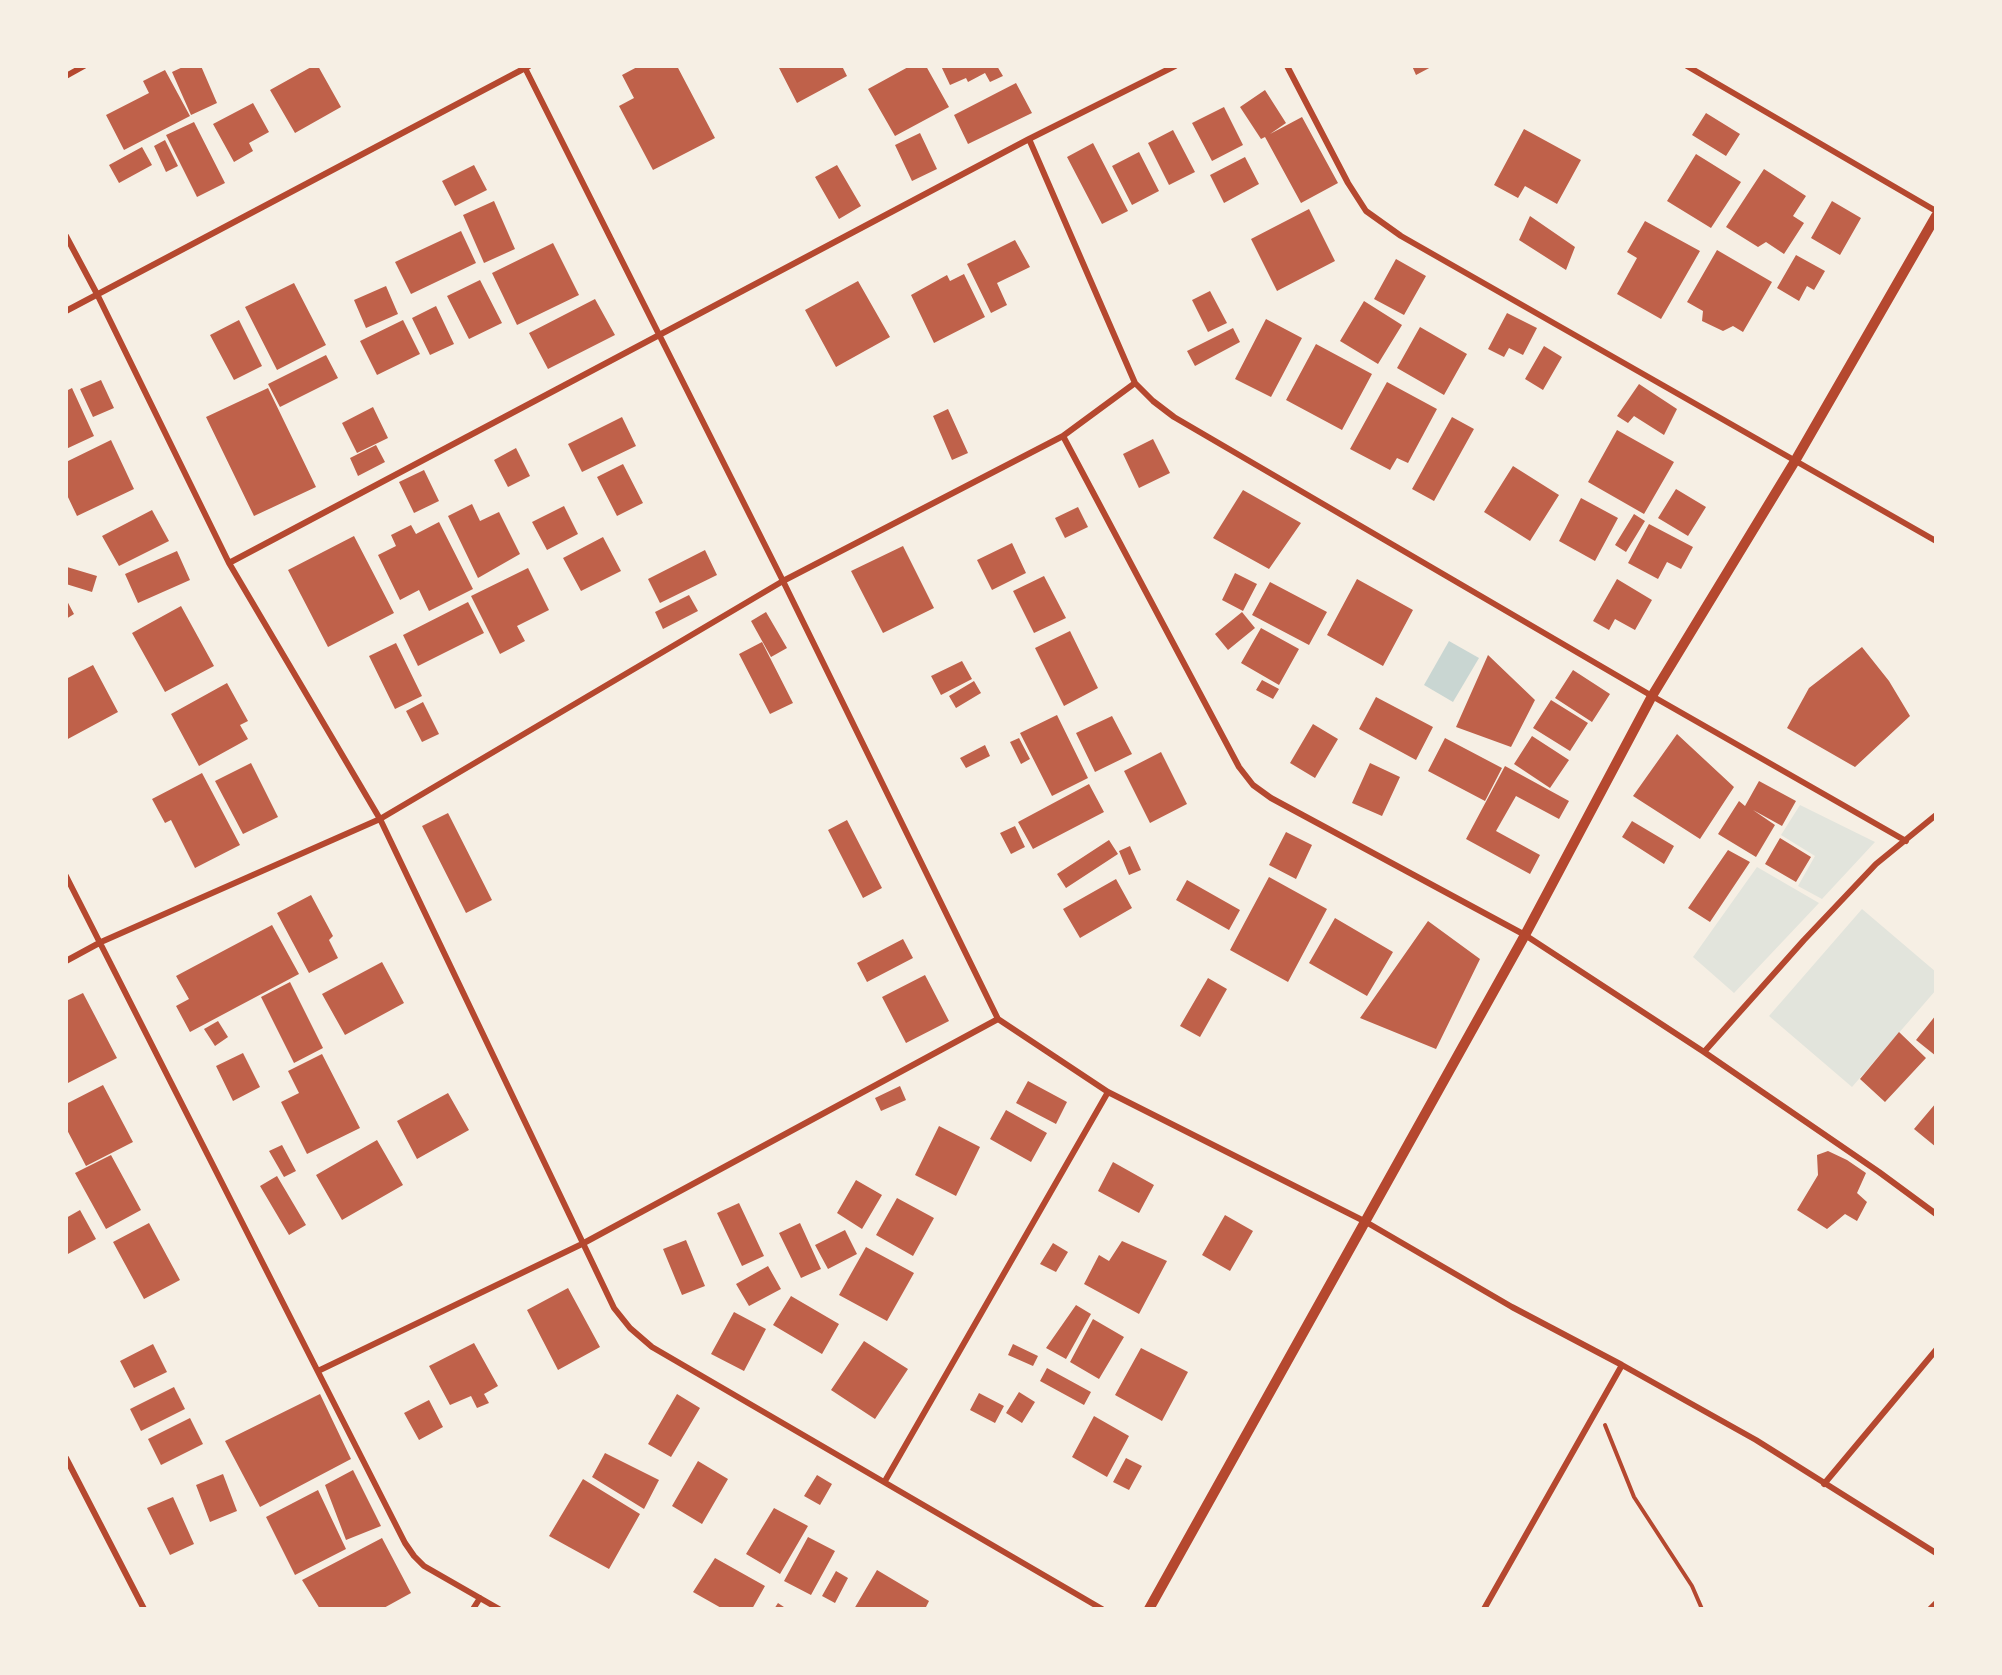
<!DOCTYPE html>
<html>
<head>
<meta charset="utf-8">
<style>
	body { margin:0 }
	#map { position:relative; width:2002px; height:1675px; overflow:hidden; background:#f6efe4; font-family:"Space Grotesk",sans-serif }
	canvas { display:block }
	.frame { position:absolute; inset:0; border:68px solid #f6efe4; pointer-events:none }
</style>
</head>
<body>
<div id="map">
<canvas width="2002" height="1675"></canvas>
<div class="frame"></div>
</div>
<script>
const ctx = document.querySelector('canvas').getContext('2d');
ctx.lineJoin = 'round';
function fill(path, color) {
  ctx.fillStyle = color;
  ctx.fill(path, 'evenodd');
}
function toPath(rows) {
  const path = new Path2D();
  for (const r of rows) {
    path.moveTo(r[0], r[1]);
    for (let i = 2; i < r.length; i += 2) path.lineTo(r[i], r[i + 1]);
  }
  return path;
}
function trace(path, color, width, dash) {
  ctx.strokeStyle = color;
  ctx.lineWidth = width;
  ctx.lineCap = dash ? 'butt' : 'round';
  ctx.setLineDash(dash || []);
  ctx.stroke(path);
}
const green = toPath([
	[1800,805,1875,842,1822,899,1798,886,1815,856,1781,835],
	[1757,867,1819,903,1734,993,1693,957],
	[1862,909,1936,972,1936,990,1852,1087,1769,1016]
]);
const water = toPath([
	[1449,641,1479,658,1453,702,1424,685]
]);
const building = toPath([
	[185,66,201,66,217,103,191,115,172,72],
	[313,66,318,66,341,107,295,133,270,90],
	[639,66,677,66,715,138,653,170,619,106,634,98,622,75],
	[778,66,842,66,847,76,797,103],
	[910,66,926,66,949,107,895,136,868,89],
	[941,66,997,66,1003,76,990,82,985,73,968,82,966,78,950,85],
	[1412,66,1433,66,1416,75],
	[165,70,190,116,124,150,106,115,149,93,143,81],
	[1016,83,1032,113,968,144,954,115],
	[1265,90,1286,123,1270,134,1302,117,1338,183,1301,203,1265,137,1261,139,1240,107],
	[253,103,269,132,249,143,253,151,234,162,213,124],
	[1224,107,1243,145,1212,161,1192,123],
	[1706,113,1740,134,1726,156,1692,135],
	[194,122,225,183,197,197,166,135],
	[1524,129,1581,160,1557,204,1525,186,1518,198,1494,185],
	[1173,130,1195,172,1169,185,1148,143],
	[920,133,937,169,912,181,895,145],
	[165,140,178,166,166,172,154,146],
	[1093,143,1128,211,1102,224,1067,157],
	[142,147,152,165,119,183,109,165],
	[1139,152,1159,191,1132,205,1112,166],
	[1696,154,1741,182,1711,228,1667,201],
	[1245,157,1259,184,1224,203,1210,175],
	[474,165,487,190,455,206,442,181],
	[837,165,861,206,839,219,815,177],
	[1764,169,1806,196,1793,216,1804,223,1784,254,1766,242,1758,247,1726,227],
	[494,201,515,249,484,263,463,215],
	[1832,201,1861,218,1840,255,1811,238],
	[1309,209,1335,261,1277,291,1251,239],
	[1530,216,1575,247,1566,270,1519,240],
	[1645,221,1700,251,1661,319,1617,294,1637,258,1627,252],
	[461,231,476,263,411,294,395,262],
	[1015,240,1030,267,997,283,1007,305,991,313,967,264],
	[553,243,579,295,517,325,492,273],
	[1717,250,1772,282,1743,332,1733,326,1723,331,1702,321,1703,311,1687,302],
	[1796,255,1825,271,1814,290,1807,286,1799,301,1777,288],
	[1396,259,1426,276,1404,315,1374,299],
	[964,274,985,317,934,343,911,295,947,275,950,281],
	[480,280,502,323,469,339,447,296],
	[858,281,890,337,836,367,805,310],
	[294,283,326,345,277,370,245,307],
	[386,286,398,314,366,328,354,300],
	[1210,291,1227,323,1208,332,1192,300],
	[595,299,615,335,548,369,529,333],
	[1364,301,1402,325,1378,364,1340,341],
	[436,306,454,344,430,355,412,318],
	[1507,313,1537,328,1523,355,1509,348,1504,357,1488,349],
	[1266,319,1302,338,1271,397,1235,379],
	[239,320,262,366,234,380,210,335],
	[403,320,420,354,377,375,360,341],
	[1420,327,1467,354,1444,395,1397,368],
	[1233,328,1240,342,1195,366,1187,351],
	[1316,344,1372,374,1342,430,1286,400],
	[1544,346,1562,357,1543,390,1525,379],
	[326,355,338,378,280,407,268,384],
	[101,380,114,408,93,417,80,389],
	[1387,382,1437,409,1408,463,1397,458,1390,470,1350,449],
	[1639,384,1677,409,1664,435,1634,416,1628,423,1617,416],
	[72,388,94,436,66,449,66,391],
	[268,388,316,487,254,516,206,417],
	[373,407,388,438,357,453,342,423],
	[948,409,968,453,952,460,933,416],
	[622,417,636,446,582,472,568,444],
	[1452,417,1474,429,1434,501,1412,489],
	[1617,430,1674,462,1644,514,1588,482],
	[1153,439,1170,473,1139,488,1123,454],
	[111,440,134,489,77,516,66,493,66,462],
	[376,445,385,462,358,476,350,458],
	[516,448,530,476,508,487,494,460],
	[623,464,643,503,617,516,597,477],
	[1513,466,1559,495,1530,541,1484,512],
	[424,470,439,501,414,513,399,482],
	[1676,489,1706,507,1688,536,1658,518],
	[1243,490,1301,523,1269,569,1213,538],
	[1581,498,1618,518,1595,561,1559,541],
	[472,504,480,521,499,512,520,554,478,578,448,516],
	[564,506,578,534,547,550,532,522],
	[1078,507,1088,527,1065,538,1055,518],
	[152,510,169,541,119,566,102,536],
	[1634,514,1645,521,1626,552,1615,545],
	[439,522,473,589,429,611,419,590,400,600,378,555,396,546,391,535,411,525,416,534],
	[1649,524,1693,547,1681,569,1667,562,1658,579,1628,563],
	[354,536,394,613,328,647,288,570],
	[603,537,621,571,581,591,563,558],
	[1012,543,1026,573,992,590,977,560],
	[903,546,934,608,883,633,851,571],
	[705,550,717,575,660,603,648,579],
	[177,551,190,580,138,603,125,574],
	[67,567,97,576,92,592,66,584],
	[528,568,549,610,517,626,525,641,500,654,471,596],
	[1235,573,1257,584,1243,611,1222,600],
	[1044,576,1066,618,1034,633,1013,591],
	[1357,579,1413,610,1383,666,1327,635],
	[1617,579,1652,600,1635,630,1615,619,1609,630,1593,621],
	[1270,582,1327,612,1309,645,1252,615],
	[689,595,698,611,663,629,655,612],
	[66,599,74,614,66,619],
	[468,602,484,633,418,666,403,635],
	[181,606,214,666,165,692,132,633],
	[766,612,787,648,771,657,751,621],
	[1242,612,1255,628,1228,650,1215,634],
	[1261,628,1299,649,1279,685,1241,663],
	[1070,631,1098,688,1064,706,1035,648],
	[762,642,793,703,770,714,739,654],
	[396,643,422,696,395,709,369,656],
	[1862,647,1889,681,1910,716,1855,767,1787,728,1809,688],
	[1488,655,1535,700,1511,747,1456,727],
	[962,661,972,679,941,695,931,676],
	[93,665,118,712,66,740,66,679],
	[1573,670,1610,694,1592,722,1555,698],
	[1262,680,1279,689,1273,699,1256,690],
	[974,681,981,693,956,708,949,696],
	[227,683,248,721,240,725,248,739,199,766,171,714],
	[1376,697,1433,727,1416,760,1359,729],
	[1551,700,1588,723,1570,751,1533,728],
	[423,702,439,734,422,742,406,711],
	[1057,715,1088,778,1052,796,1020,733],
	[1112,716,1132,754,1095,772,1076,733],
	[1313,724,1338,739,1315,778,1290,763],
	[1677,734,1734,787,1700,839,1633,796],
	[1532,736,1569,760,1550,788,1514,764],
	[1019,738,1030,759,1021,764,1010,742],
	[1445,738,1502,768,1485,801,1428,771],
	[985,745,990,756,966,768,960,758],
	[1161,752,1187,804,1150,823,1124,771],
	[251,763,278,817,243,834,215,781],
	[1370,763,1400,777,1382,816,1352,803],
	[1505,766,1569,801,1559,819,1516,796,1496,831,1540,855,1530,874,1466,839],
	[202,773,240,845,195,868,171,820,165,823,152,799],
	[1759,781,1796,801,1782,826,1753,810,1775,825,1756,857,1718,834,1739,801,1745,806],
	[1089,784,1104,812,1033,849,1018,822],
	[448,813,492,900,466,913,422,826],
	[847,820,882,888,863,898,828,830],
	[1632,821,1674,846,1664,864,1622,837],
	[1015,826,1025,847,1011,854,1000,833],
	[1286,832,1312,845,1296,879,1269,865],
	[1780,838,1811,857,1796,882,1765,864],
	[1109,840,1118,854,1066,888,1057,874],
	[1130,846,1141,870,1129,875,1119,851],
	[1728,850,1750,862,1710,922,1688,908],
	[1269,877,1327,909,1288,982,1230,950],
	[1116,879,1132,908,1080,938,1063,909],
	[1187,880,1240,910,1229,930,1176,900],
	[311,895,333,936,329,940,338,958,309,973,277,913],
	[1335,918,1393,952,1367,996,1309,963],
	[1428,921,1480,959,1436,1049,1360,1018],
	[272,925,299,974,190,1032,176,1006,189,999,176,976],
	[903,939,913,958,867,982,857,963],
	[382,962,404,1003,345,1035,322,994],
	[925,975,949,1021,906,1043,882,997],
	[1208,978,1227,989,1200,1037,1180,1026],
	[290,982,323,1048,294,1063,261,997],
	[83,993,117,1058,66,1084,66,1001],
	[1936,1015,1936,1056,1916,1040],
	[218,1021,228,1037,215,1046,204,1029],
	[1899,1032,1926,1058,1885,1102,1860,1079],
	[243,1053,260,1087,233,1101,216,1066],
	[322,1054,360,1128,307,1154,281,1102,299,1093,288,1071],
	[1028,1081,1067,1102,1056,1124,1016,1103],
	[103,1085,133,1142,86,1166,66,1128,66,1104],
	[900,1086,906,1100,881,1111,875,1098],
	[448,1093,469,1130,417,1159,397,1121],
	[1936,1103,1936,1147,1914,1129],
	[1006,1110,1047,1133,1031,1162,990,1139],
	[939,1126,980,1147,956,1196,915,1175],
	[377,1140,403,1185,342,1220,316,1175],
	[282,1145,296,1171,284,1177,269,1151],
	[1828,1151,1847,1160,1866,1173,1857,1193,1867,1202,1857,1221,1845,1214,1827,1229,1797,1210,1818,1175,1817,1155],
	[111,1155,141,1210,106,1229,75,1173],
	[1113,1162,1154,1185,1139,1213,1098,1191],
	[277,1176,306,1225,289,1235,260,1186],
	[856,1180,882,1195,862,1229,837,1213],
	[897,1198,934,1218,913,1256,876,1235],
	[739,1203,764,1256,742,1266,717,1213],
	[80,1210,96,1239,66,1255,66,1218],
	[1225,1215,1253,1231,1230,1271,1202,1255],
	[149,1223,180,1280,144,1299,113,1242],
	[800,1223,821,1269,801,1278,779,1233],
	[845,1230,857,1254,828,1269,815,1245],
	[686,1240,705,1286,682,1295,663,1249],
	[1122,1241,1167,1261,1139,1314,1084,1284,1099,1255,1109,1261],
	[1053,1243,1068,1252,1056,1272,1040,1264],
	[866,1247,914,1273,887,1321,839,1295],
	[768,1266,781,1289,749,1306,736,1284],
	[568,1288,600,1347,558,1370,527,1310],
	[791,1296,839,1324,822,1354,773,1325],
	[1076,1305,1091,1314,1066,1359,1046,1348],
	[734,1312,766,1329,744,1371,711,1354],
	[1093,1319,1124,1337,1099,1379,1070,1362],
	[864,1341,908,1369,875,1419,831,1390],
	[474,1343,498,1386,484,1394,489,1403,477,1408,471,1396,450,1405,429,1366],
	[153,1344,167,1372,134,1388,120,1361],
	[1013,1344,1038,1356,1033,1366,1008,1355],
	[1141,1348,1188,1372,1162,1421,1115,1395],
	[1047,1368,1091,1392,1084,1405,1040,1381],
	[174,1387,185,1409,141,1431,130,1409],
	[1019,1392,1035,1402,1022,1423,1006,1413],
	[979,1393,1004,1406,995,1423,970,1410],
	[320,1394,351,1459,260,1507,225,1441],
	[677,1394,700,1408,671,1457,648,1444],
	[429,1400,443,1427,419,1440,404,1413],
	[1094,1416,1129,1436,1107,1477,1072,1457],
	[190,1418,203,1444,161,1465,148,1439],
	[605,1453,659,1480,644,1509,592,1477],
	[1126,1458,1142,1466,1129,1490,1113,1482],
	[698,1461,728,1479,702,1524,672,1506],
	[353,1470,381,1526,346,1540,325,1485],
	[223,1474,237,1511,210,1522,196,1485],
	[817,1475,832,1484,820,1505,804,1496],
	[583,1479,640,1514,609,1569,549,1536],
	[318,1490,346,1549,295,1575,266,1517],
	[173,1497,194,1544,170,1555,147,1508],
	[774,1508,808,1526,780,1574,746,1554],
	[808,1537,835,1551,811,1595,784,1581],
	[382,1538,411,1593,382,1609,320,1609,302,1580],
	[715,1558,765,1586,752,1609,723,1609,693,1592],
	[877,1570,929,1601,925,1609,854,1609],
	[836,1571,848,1578,835,1603,822,1596],
	[778,1603,787,1609,774,1609]
]);
const path = toPath([
	[1605,1425,1634,1497,1692,1586,1702,1609]
]);
const minor = toPath([
	[524,66,783,581,998,1019,1108,1092,1366,1222,1512,1307,1622,1365,1756,1440,1936,1553],
	[1287,66,1348,183,1366,211,1401,236,1936,541],
	[1687,66,1936,211],
	[66,76,84,66],
	[1029,139,1135,383,1153,401,1174,417,1652,696,1906,841],
	[66,236,97,294,229,563,380,819,614,1308,630,1328,652,1347,1102,1609],
	[66,311,529,66],
	[1063,436,1239,767,1253,785,1271,798,1525,935,1704,1052,1879,1172,1936,1214],
	[229,563,1029,139,1175,66],
	[66,876,405,1543,414,1556,424,1566,499,1609],
	[66,961,101,942,380,819,783,581,1063,436,1135,383],
	[1704,1052,1804,940,1876,864,1936,815],
	[318,1371,582,1244,998,1019],
	[66,1458,144,1609],
	[885,1481,1108,1092],
	[1824,1484,1936,1350],
	[473,1609,480,1598],
	[1484,1609,1622,1365],
	[1930,1609,1936,1603]
]);
const tertiary = toPath([
	[1149,1609,1525,935,1652,696,1795,461,1936,216]
]);
fill(green, '#e2e4dc');
fill(water, '#c9d6d2');
fill(building, '#bf614a');
trace(path, '#b5482f', 4);
trace(minor, '#b5482f', 6);
trace(tertiary, '#b5482f', 10);
</script>
</body>
</html>
